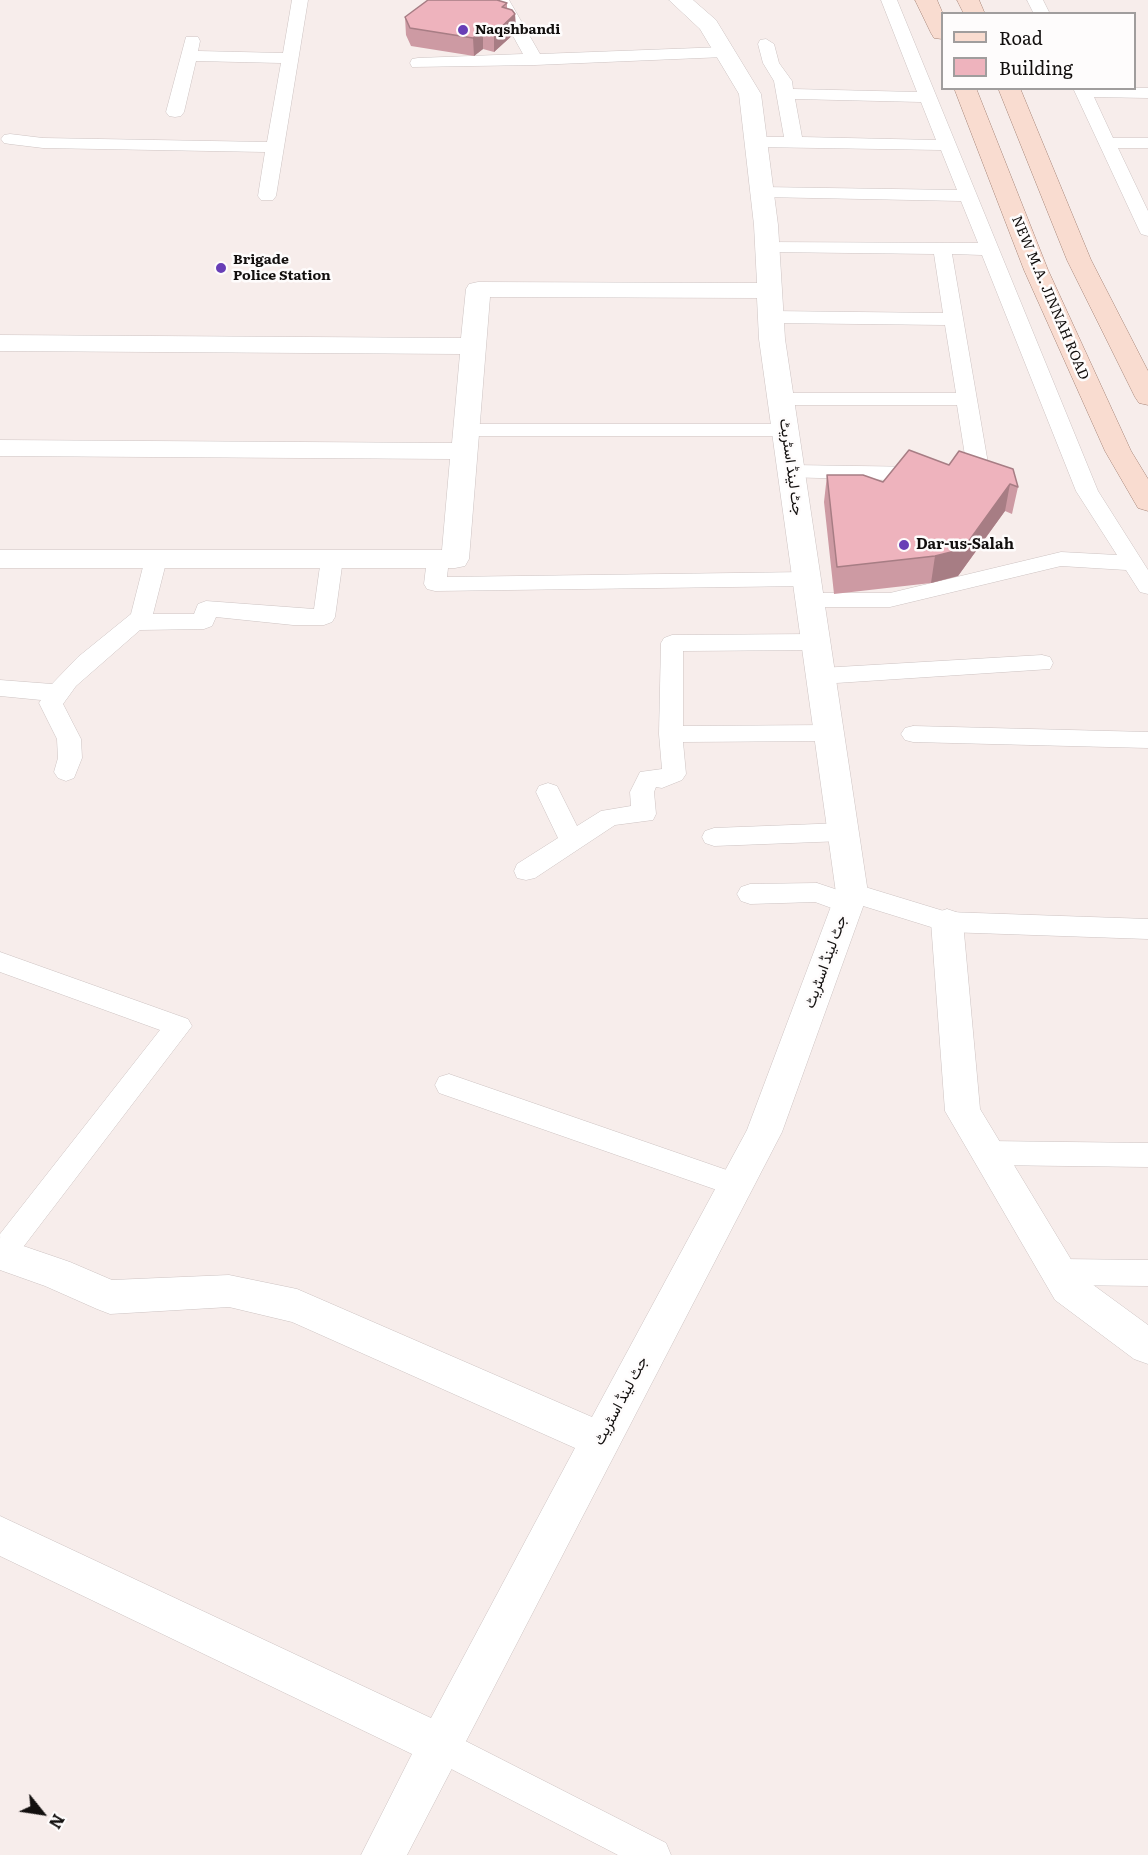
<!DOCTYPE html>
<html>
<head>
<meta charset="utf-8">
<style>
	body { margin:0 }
	#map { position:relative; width:1148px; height:1855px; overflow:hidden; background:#f7edeb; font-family:Literata,serif }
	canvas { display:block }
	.legend { position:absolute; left:941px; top:12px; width:195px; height:78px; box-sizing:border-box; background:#fefcfc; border:2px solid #a09d9d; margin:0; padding:8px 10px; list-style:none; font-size:18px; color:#120f0e }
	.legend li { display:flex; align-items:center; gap:12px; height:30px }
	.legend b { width:30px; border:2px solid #a09d9d }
	.north { position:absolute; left:12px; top:1783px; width:60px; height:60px; -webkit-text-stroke:4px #fefcfc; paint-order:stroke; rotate:120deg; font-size:16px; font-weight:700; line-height:24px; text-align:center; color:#120f0e }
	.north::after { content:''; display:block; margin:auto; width:21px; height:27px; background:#120f0e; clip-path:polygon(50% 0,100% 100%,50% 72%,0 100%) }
</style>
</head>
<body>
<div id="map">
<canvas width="1148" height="1855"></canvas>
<ul class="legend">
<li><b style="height:8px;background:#f9dcd0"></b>Road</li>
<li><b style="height:16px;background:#eeb3bd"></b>Building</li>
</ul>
<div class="north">N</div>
</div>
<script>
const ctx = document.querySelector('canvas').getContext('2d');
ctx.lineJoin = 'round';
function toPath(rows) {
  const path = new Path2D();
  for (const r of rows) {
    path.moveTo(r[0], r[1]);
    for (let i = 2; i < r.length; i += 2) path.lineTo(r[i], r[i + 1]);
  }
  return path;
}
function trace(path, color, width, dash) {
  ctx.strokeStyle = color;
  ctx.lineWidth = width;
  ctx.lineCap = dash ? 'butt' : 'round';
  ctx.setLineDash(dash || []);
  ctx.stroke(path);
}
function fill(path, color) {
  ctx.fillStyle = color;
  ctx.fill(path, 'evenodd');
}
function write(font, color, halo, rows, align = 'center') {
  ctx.font = font + ' Literata,Vazirmatn,serif';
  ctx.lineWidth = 5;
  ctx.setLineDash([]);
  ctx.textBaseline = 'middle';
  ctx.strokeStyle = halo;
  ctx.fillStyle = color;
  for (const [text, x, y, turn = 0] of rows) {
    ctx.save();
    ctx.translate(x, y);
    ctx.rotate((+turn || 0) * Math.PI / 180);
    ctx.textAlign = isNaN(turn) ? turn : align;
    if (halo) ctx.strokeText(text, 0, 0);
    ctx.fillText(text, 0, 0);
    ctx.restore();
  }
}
const service = toPath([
	[292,0,308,0,276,196,273,200,261,200,258,196,265,152,43,148,10,144,4,143,1,139,4,135,10,134,43,138,267,142,281,63,196,61,184,112,181,116,175,117,169,116,166,112,186,37,198,37,200,41,198,51,283,53,292,0],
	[493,0,509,0,540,54,724,47,732,52,724,57,535,65,412,67,410,63,412,59,418,58,523,54,493,0],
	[881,0,897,0,1098,491,1148,570,1148,594,1140,592,1126,570,1061,566,890,607,810,607,802,605,799,600,802,595,810,593,890,593,1061,552,1117,555,1076,491,982,255,952,254,990,475,986,480,963,482,956,480,952,475,956,470,967,468,957,405,781,405,774,403,771,399,774,395,781,393,956,393,945,325,771,323,764,321,761,317,764,313,771,311,943,313,934,254,767,252,760,250,758,246,760,242,978,243,961,201,762,197,756,196,753,192,756,188,762,187,957,190,941,150,756,147,750,146,747,142,750,138,756,137,784,137,774,81,763,63,758,44,760,40,766,39,774,44,779,63,792,81,793,89,917,92,881,0],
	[795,99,921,102,936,140,802,137,795,99],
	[1027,0,1043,0,1050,14,1034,14,1027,0],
	[1073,88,1148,88,1148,98,1094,97,1113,138,1148,138,1148,148,1118,148,1148,211,1148,236,1141,234,1139,230,1073,88],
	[466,424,785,424,792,426,795,430,792,434,785,436,466,436,459,434,456,430,459,426,466,424],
	[792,465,923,467,930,469,934,474,930,479,923,481,785,477,782,472,785,467,792,465],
	[156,552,164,554,167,559,153,614,194,614,198,604,206,601,314,609,321,559,324,554,332,552,340,554,343,559,335,617,332,622,324,625,293,625,216,617,212,626,204,629,140,630,76,686,63,704,81,739,82,758,74,778,66,781,58,778,54,772,58,758,57,739,39,703,41,700,0,696,0,680,52,684,78,657,131,614,145,559,148,554,156,552],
	[438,552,446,554,449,559,447,577,806,572,814,574,817,579,814,584,806,586,435,591,427,589,424,584,427,559,430,554,438,552],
	[815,634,823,637,826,642,823,647,815,650,683,651,683,726,829,725,837,727,841,733,837,739,829,741,683,742,686,774,682,780,662,788,656,787,654,792,656,814,653,820,615,825,535,878,526,880,517,878,514,871,517,864,558,838,536,792,539,786,548,783,557,786,577,826,601,811,631,806,630,792,640,772,662,769,659,734,661,643,664,638,672,635,815,634],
	[1042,655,1050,657,1053,663,1050,669,821,684,813,682,809,676,813,670,821,668,1042,655],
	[913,726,1148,732,1148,748,913,742,905,740,901,734,905,728,913,726],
	[843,823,852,826,855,832,852,838,843,841,714,846,705,843,702,837,705,831,714,828,843,823],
	[817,883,841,891,843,886,852,883,947,912,1148,919,1148,939,947,932,860,905,857,911,848,914,815,902,750,904,741,901,737,894,741,887,750,884,817,883],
	[0,952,188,1019,192,1026,11,1263,1,1266,0,1234,160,1030,0,972,0,952],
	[449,1074,747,1177,751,1185,747,1193,737,1197,439,1093,435,1085,439,1077,449,1074],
	[987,1141,1148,1143,1148,1167,987,1165,977,1161,973,1153,977,1145,987,1141],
	[1059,1259,1148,1260,1148,1286,1059,1285,1049,1281,1045,1272,1049,1263,1059,1259],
	[440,1728,666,1843,671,1855,618,1855,428,1757,423,1745,428,1733,440,1728]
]);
const minor = toPath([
	[669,0,693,0,716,20,761,94,778,225,785,339,868,893,782,1132,407,1855,361,1855,412,1754,0,1556,0,1516,431,1718,575,1448,292,1322,229,1307,110,1314,97,1309,45,1286,0,1270,0,1238,70,1262,112,1280,229,1275,297,1289,592,1417,747,1130,836,893,759,339,757,298,490,297,469,559,465,566,455,568,0,568,0,550,442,550,450,459,0,456,0,440,452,443,460,354,0,351,0,335,461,338,466,289,469,284,478,282,757,283,754,225,739,94,700,29,669,0],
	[947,909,959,913,963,922,980,1109,1081,1276,1148,1325,1148,1364,1134,1359,1055,1300,945,1111,931,922,935,913,947,909]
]);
const primary = toPath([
	[915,0,937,0,943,14,942,39,934,38,931,33,915,0],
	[957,0,979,0,985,14,964,14,957,0],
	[954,88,976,88,1048,270,1131,451,1148,479,1148,511,1138,508,1105,451,1024,270,954,88],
	[998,88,1020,88,1091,260,1148,371,1148,405,1139,403,1135,397,1067,260,998,88]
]);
const wall = toPath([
	[507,3,507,9,515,14,516,32,494,52,483,49,474,56,411,46,406,35,405,17],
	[949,465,1013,469,1018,487,1012,514,1005,511,958,576,931,583,834,594,824,502,827,475,883,482]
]);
const shadedWall = toPath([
	[515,14,516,32,494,52,494,34],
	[483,31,483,49,474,56,473,38],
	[1010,484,1005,511,958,576,931,583,935,556]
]);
const building = toPath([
	[428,0,497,0,507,3,502,7,512,10,515,14,494,34,483,31,473,38,410,28,405,17,428,0],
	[909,450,949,465,959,451,1013,469,1018,487,1010,484,963,549,935,556,837,567,827,475,863,475,883,482,909,450]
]);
const markers = [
	[463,30,6,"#683eb6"],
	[221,268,6,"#683eb6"],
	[904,545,6,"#683eb6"]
];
const farPoinames = [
	["Naqshbandi",475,30],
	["Brigade",233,260],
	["Police Station",233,276]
];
const farStreetnames = [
	["NEW M.A. JINNAH ROAD",1050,298,67]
];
const streetNames = [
	["جٹ لینڈ اسٹریٹ",791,467,82],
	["جٹ لینڈ اسٹریٹ",826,962,-70],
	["جٹ لینڈ اسٹریٹ",621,1401,-62]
];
const poiNames = [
	["Dar-us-Salah",916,545]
];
trace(service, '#cdc3c2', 1);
trace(minor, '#cdc3c2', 1);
trace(primary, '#a68578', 1);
fill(service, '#fff');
fill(minor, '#fff');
fill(primary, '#f9dcd0');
fill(wall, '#cd9aa3');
fill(shadedWall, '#a77d84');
fill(building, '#eeb3bd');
trace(building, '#a77d84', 1.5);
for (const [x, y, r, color] of markers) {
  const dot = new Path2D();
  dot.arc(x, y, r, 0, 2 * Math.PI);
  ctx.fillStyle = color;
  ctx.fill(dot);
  trace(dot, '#fefcfc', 2);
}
write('bold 14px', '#120f0e', '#fefcfc', farPoinames, 'left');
write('14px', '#120f0e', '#fefcfc', farStreetnames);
write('15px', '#120f0e', '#fefcfc', streetNames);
write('bold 15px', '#120f0e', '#fefcfc', poiNames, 'left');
</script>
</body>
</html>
